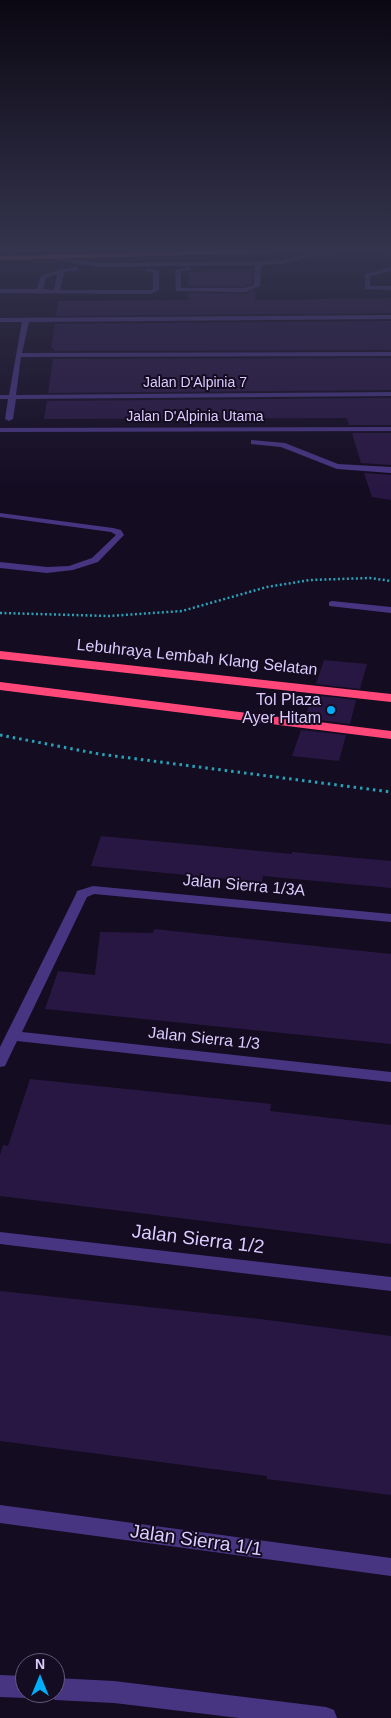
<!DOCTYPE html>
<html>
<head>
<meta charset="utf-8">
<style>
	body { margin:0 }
	#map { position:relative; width:391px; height:1718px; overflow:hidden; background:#140c21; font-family:Arial,sans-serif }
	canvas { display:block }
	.north { position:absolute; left:15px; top:1653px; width:50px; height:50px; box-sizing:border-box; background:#140c21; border:1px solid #64597a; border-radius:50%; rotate:0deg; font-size:14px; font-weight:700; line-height:20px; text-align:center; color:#dcccff }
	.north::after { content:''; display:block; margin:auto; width:18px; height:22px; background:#00adf7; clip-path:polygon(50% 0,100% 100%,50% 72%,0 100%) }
</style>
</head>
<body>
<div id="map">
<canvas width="391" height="1718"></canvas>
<div class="north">N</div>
</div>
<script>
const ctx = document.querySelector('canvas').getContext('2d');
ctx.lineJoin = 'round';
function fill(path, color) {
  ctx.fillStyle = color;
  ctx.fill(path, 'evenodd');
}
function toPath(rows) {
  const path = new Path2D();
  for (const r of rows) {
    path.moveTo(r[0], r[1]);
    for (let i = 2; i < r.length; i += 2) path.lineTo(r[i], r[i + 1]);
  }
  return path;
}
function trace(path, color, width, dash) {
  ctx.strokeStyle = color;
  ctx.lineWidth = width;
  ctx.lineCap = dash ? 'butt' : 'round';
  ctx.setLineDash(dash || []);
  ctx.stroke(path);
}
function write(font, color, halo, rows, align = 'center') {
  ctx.font = font + ' Arial,sans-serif';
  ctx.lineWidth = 4;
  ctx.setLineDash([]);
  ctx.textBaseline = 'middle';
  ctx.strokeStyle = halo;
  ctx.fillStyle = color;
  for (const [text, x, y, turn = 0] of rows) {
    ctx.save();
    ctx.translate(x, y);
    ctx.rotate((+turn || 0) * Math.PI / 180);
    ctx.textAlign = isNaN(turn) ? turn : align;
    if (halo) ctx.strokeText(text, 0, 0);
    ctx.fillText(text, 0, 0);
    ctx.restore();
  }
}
const building = toPath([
	[228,270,253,270,252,284,244,286,188,286,189,272],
	[255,290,255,300,391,298,391,313,56,316,58,301,188,300,188,293,245,294],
	[391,321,391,350,54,351,54,348,51,348,55,324],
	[391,358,391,390,48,393,53,359],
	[391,398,391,425,349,425,347,418,44,419,47,401],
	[352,433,391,433,391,465,361,463],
	[364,473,391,475,391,500,372,497],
	[324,660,367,664,360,689,316,684],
	[312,695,356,700,350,724,305,718],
	[301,730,346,735,339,761,292,756],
	[101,836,292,854,292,852,391,861,391,888,263,876,262,882,91,866],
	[154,929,391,954,391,1044,45,1009,58,971,95,975,100,932,153,933],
	[30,1079,271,1104,270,1111,391,1125,391,1244,0,1196,0,1155,3,1145,8,1146],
	[0,1291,260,1319,391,1336,391,1495,267,1479,267,1476,0,1441]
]);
const pathFar1 = toPath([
	[0,613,109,616,182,611,267,587,310,580,370,578,391,581]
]);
const path = toPath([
	[0,735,99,754,391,792]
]);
const service = toPath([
	[335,249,337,252,282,264,261,265,260,286,245,292,176,291,175,270,189,267,192,269,181,271,181,288,244,288,254,285,255,265,100,267,38,257,41,255,100,263,258,261,282,260,335,249],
	[77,267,79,270,64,272,60,290,150,290,153,289,153,272,145,271,147,268,159,271,159,290,151,294,0,293,0,289,37,289,41,276,61,269,77,267],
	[57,274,54,290,43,289,46,278,57,274],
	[391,267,391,271,370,276,370,286,391,286,391,290,365,289,365,274,391,267],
	[0,513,113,528,121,530,124,535,98,562,73,570,47,573,0,568,0,562,47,567,69,566,92,558,116,535,111,532,0,517,0,513],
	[332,601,391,607,391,613,329,606,329,602,332,601]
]);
const minor = toPath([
	[391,315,391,319,29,322,22,353,391,352,391,356,21,357,16,395,391,392,391,396,16,399,13,419,9,421,5,419,8,399,0,399,0,395,9,395,22,322,0,322,0,318,391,315],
	[391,427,391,431,0,432,0,428,391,427],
	[251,440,285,443,338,464,391,467,391,473,337,469,281,447,251,444,251,440],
	[93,886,391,914,391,922,94,894,87,897,22,1032,391,1072,391,1082,17,1041,5,1066,0,1067,0,1047,76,894,77,891,93,886],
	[0,1232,391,1277,391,1291,0,1244,0,1232],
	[0,1505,391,1558,391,1576,0,1523,0,1505]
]);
const tertiary = toPath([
	[0,1675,25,1676,25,1693,33,1693,32,1694,25,1698,0,1697,0,1675],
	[55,1678,114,1681,326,1707,334,1710,337,1718,239,1718,114,1703,55,1700,48,1696,46,1693,55,1693,55,1678]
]);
const motorway = toPath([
	[254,249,348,249,344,251,0,260,0,256,254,249],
	[0,651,391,694,391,702,0,659,0,651],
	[0,682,391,731,391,739,0,690,0,682]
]);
const markers = [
	[331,710,5,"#00adf7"]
];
const farStreetnames = [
	["Jalan D'Alpinia 7",195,383],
	["Jalan D'Alpinia Utama",195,417]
];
const streetNames = [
	["Lebuhraya Lembah Klang Selatan",197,658,6],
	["Jalan Sierra 1/3A",244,886,5],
	["Jalan Sierra 1/3",204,1039,6]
];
const poiNames = [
	["Tol Plaza",321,701],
	["Ayer Hitam",321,719]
];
const nearStreetnames = [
	["Jalan Sierra 1/2",198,1240,7],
	["Jalan Sierra 1/1",196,1541,8]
];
fill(building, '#291743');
trace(pathFar1, '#29a2b7', 2.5, [2, 2.5]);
trace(path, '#29a2b7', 3, [2.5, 4]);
fill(service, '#473582');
fill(minor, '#473582');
fill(tertiary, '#473582');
fill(motorway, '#ff477a');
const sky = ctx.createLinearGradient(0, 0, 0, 490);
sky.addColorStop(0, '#0b0712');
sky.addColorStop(0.51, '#34344e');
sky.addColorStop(1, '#34344e00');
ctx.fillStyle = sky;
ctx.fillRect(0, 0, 391, 490);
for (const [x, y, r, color] of markers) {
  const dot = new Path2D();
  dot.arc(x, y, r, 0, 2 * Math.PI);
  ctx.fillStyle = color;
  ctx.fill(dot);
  trace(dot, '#140c21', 2);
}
write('14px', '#dcccff', '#140c21', farStreetnames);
write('16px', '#dcccff', '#140c21', streetNames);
write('16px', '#dcccff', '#140c21', poiNames, 'right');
write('19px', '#dcccff', '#140c21', nearStreetnames);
</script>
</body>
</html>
